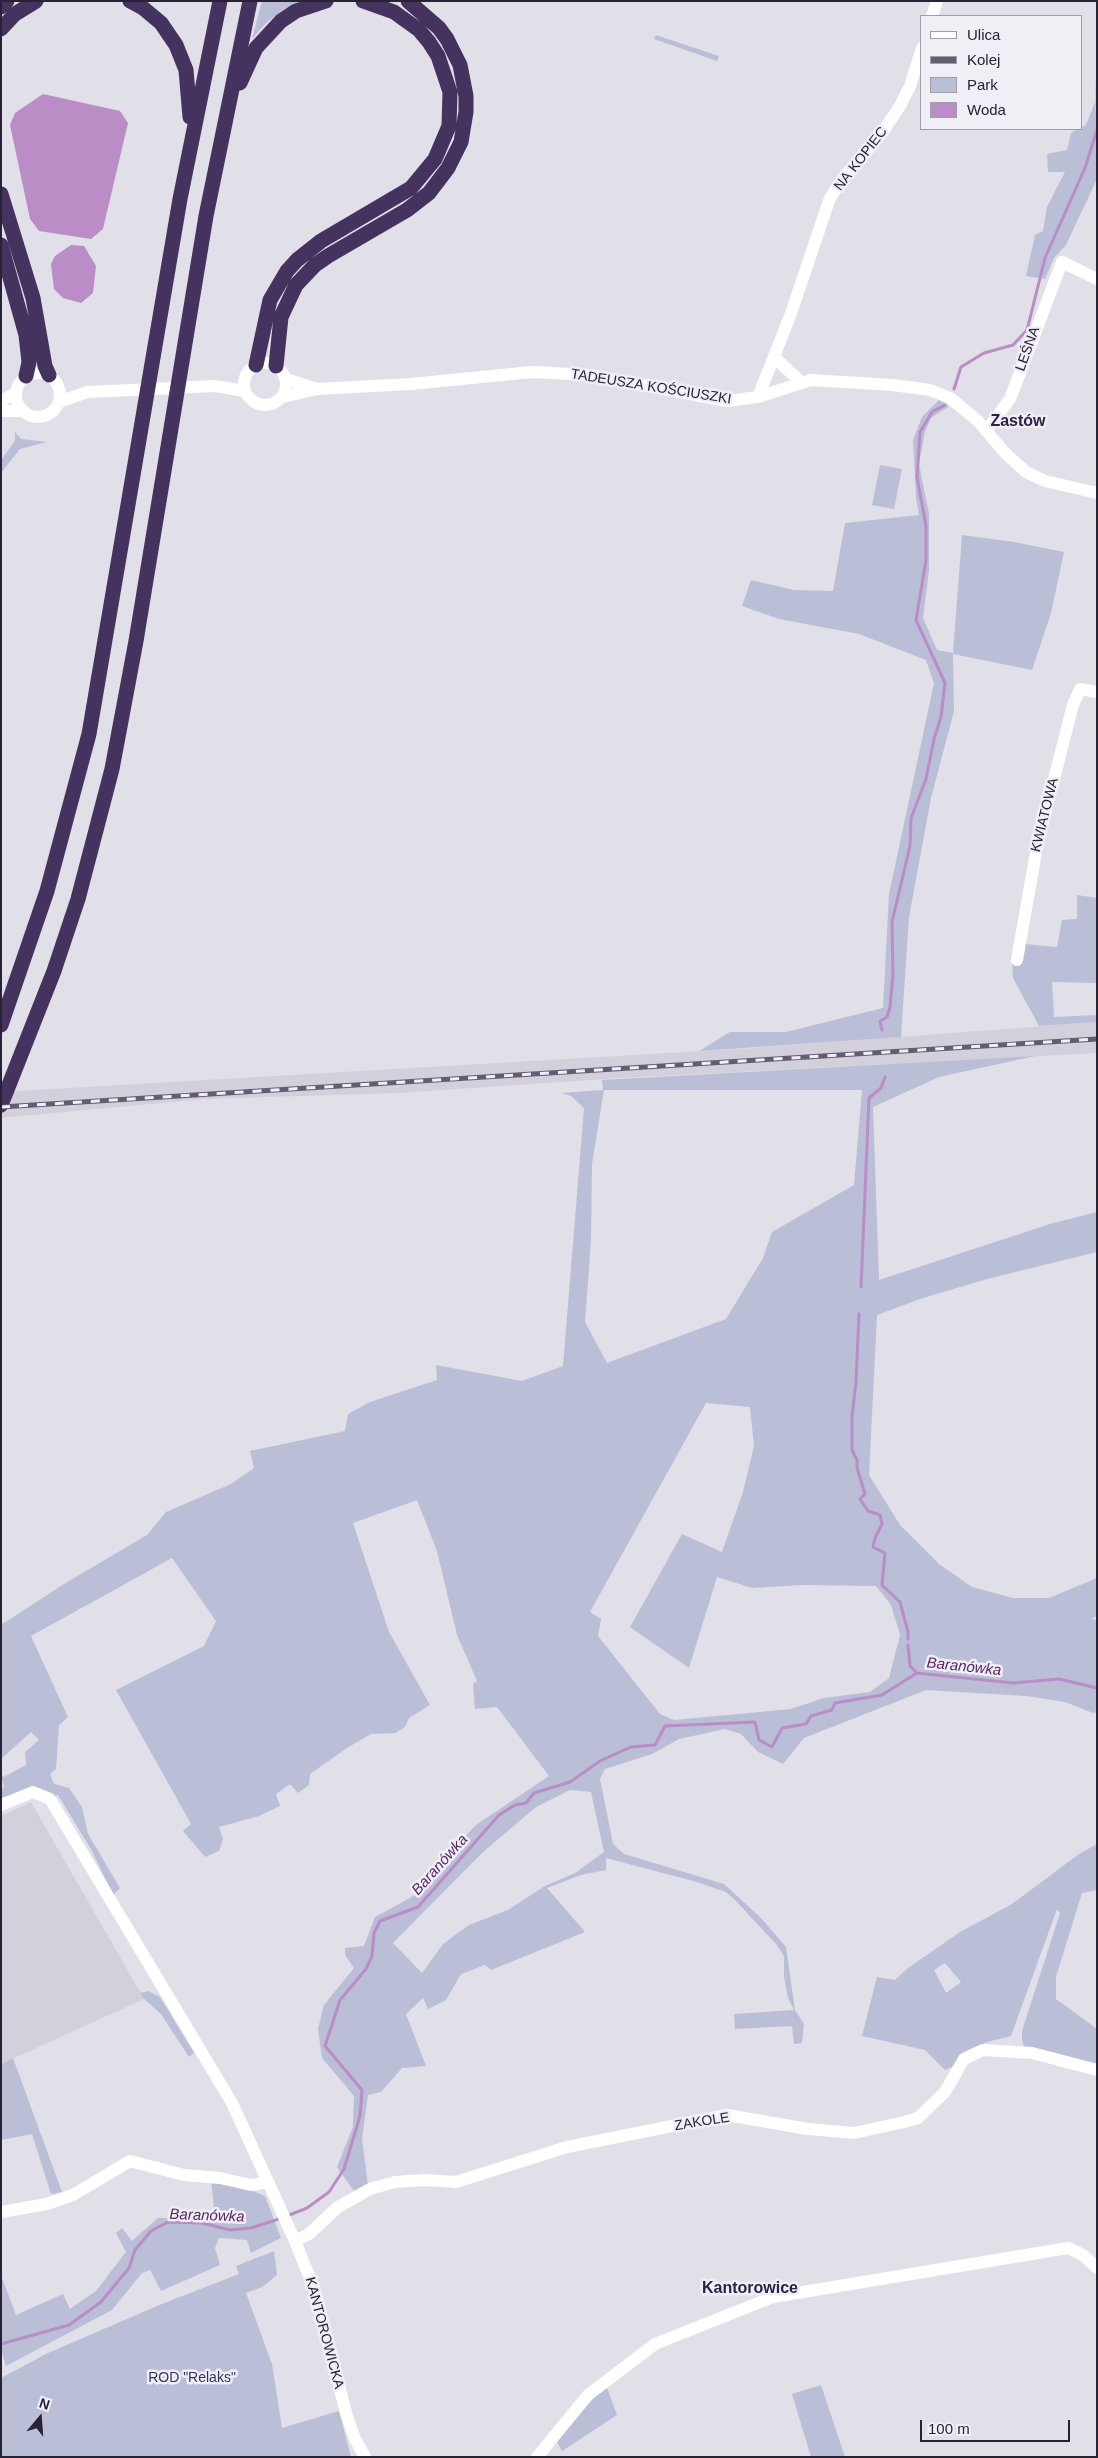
<!DOCTYPE html>
<html>
<head>
<meta charset="utf-8">
<style>
	body { margin:0 }
	#map { position:relative; width:1098px; height:2458px; overflow:hidden; background:#e1dfe8; font-family:Arial,sans-serif }
	canvas { display:block }
	.frame { position:absolute; inset:0; border:2px solid #292236; pointer-events:none }
	.legend { position:absolute; left:920px; top:15px; width:162px; height:115px; box-sizing:border-box; background:#f0eff5; border:1px solid #a09da9; margin:0; padding:6px 9px; list-style:none; font-size:15px; color:#292236 }
	.legend li { display:flex; align-items:center; gap:10px; height:25px }
	.legend b { width:25px; border:1px solid #a09da9 }
	.north { position:absolute; left:15px; top:2393px; width:50px; height:50px; -webkit-text-stroke:4px #f0eff5; paint-order:stroke; rotate:18deg; font-size:14px; font-weight:700; line-height:20px; text-align:center; color:#292236 }
	.north::after { content:''; display:block; margin:auto; width:18px; height:22px; background:#292236; clip-path:polygon(50% 0,100% 100%,50% 72%,0 100%) }
	.scale { position:absolute; left:920px; top:2420px; width:150px; height:22px; box-sizing:border-box; border:2px solid #292236; border-top:0; padding-left:6px; font-size:15px; line-height:18px; white-space:nowrap; color:#292236; -webkit-text-stroke:4px #f0eff5; paint-order:stroke }
</style>
</head>
<body>
<div id="map">
<canvas width="1098" height="2458"></canvas>
<div class="frame"></div>
<ul class="legend">
<li><b style="height:6px;background:#fff"></b>Ulica</li>
<li><b style="height:6px;background:#645c72"></b>Kolej</li>
<li><b style="height:14px;background:#babed7"></b>Park</li>
<li><b style="height:14px;background:#ba8dc7"></b>Woda</li>
</ul>
<div class="north">N</div>
<div class="scale">100 m</div>
</div>
<script>
const ctx = document.querySelector('canvas').getContext('2d');
ctx.lineJoin = 'round';
function fill(path, color) {
  ctx.fillStyle = color;
  ctx.fill(path, 'evenodd');
}
function toPath(rows) {
  const path = new Path2D();
  for (const r of rows) {
    if (r.length === 3) {
      path.moveTo(r[0] + r[2], r[1]);
      path.arc(r[0], r[1], r[2], 0, 2 * Math.PI);
      continue;
    }
    path.moveTo(r[0], r[1]);
    for (let i = 2; i < r.length; i += 2) path.lineTo(r[i], r[i + 1]);
  }
  return path;
}
function trace(path, color, width, dash) {
  ctx.strokeStyle = color;
  ctx.lineWidth = width;
  ctx.lineCap = dash ? 'butt' : 'round';
  ctx.setLineDash(dash || []);
  ctx.stroke(path);
}
function write(font, color, halo, rows, align = 'center') {
  ctx.font = font + ' Arial,sans-serif';
  ctx.lineWidth = 5;
  ctx.setLineDash([]);
  ctx.textBaseline = 'middle';
  ctx.strokeStyle = halo;
  ctx.fillStyle = color;
  for (const [text, x, y, turn = 0] of rows) {
    ctx.save();
    ctx.translate(x, y);
    ctx.rotate((+turn || 0) * Math.PI / 180);
    ctx.textAlign = isNaN(turn) ? turn : align;
    if (halo) ctx.strokeText(text, 0, 0);
    ctx.fillText(text, 0, 0);
    ctx.restore();
  }
}
const built = toPath([
	[1097,1022,1097,1053,621,1078,398,1093,204,1099,1,1118,1,1092,754,1048],
	[31,1802,144,1999,1,2064,1,1816]
]);
const green = toPath([
	[262,1,302,1,283,10,266,23,252,39],
	[656,35,719,56,717,61,654,39],
	[1095,72,1097,179,1066,245,1054,258,1045,279,1026,276,1035,235,1043,231,1047,207,1065,172,1048,172,1047,154,1067,150,1071,133,1086,125,1095,102],
	[939,400,949,406,931,418,925,431,919,464,929,514,929,570,923,618,937,650,953,653,962,535,1014,542,1064,552,1051,613,1032,670,953,654,954,711,931,798,909,917,901,1037,699,1051,730,1032,786,1032,883,1008,889,894,934,683,926,660,859,634,779,619,742,606,751,580,794,590,833,591,845,523,919,515,916,497,913,440,922,417],
	[15,432,21,439,47,442,20,449,1,473,1,460,15,441],
	[880,465,902,469,894,509,872,505],
	[1077,895,1097,898,1097,983,1052,982,1054,1017,1097,1015,1097,1022,1039,1026,1013,978,1012,961,1024,944,1057,947,1062,920,1077,919],
	[1035,1056,939,1077,873,1107,879,1280,1050,1224,1097,1212,1097,1252,987,1279,920,1299,877,1315,869,1475,900,1525,939,1564,972,1587,1013,1598,1049,1598,1097,1578,1097,1616,1092,1619,1097,1620,1097,1712,1093,1713,1065,1702,1026,1696,926,1690,804,1738,783,1764,758,1752,741,1734,725,1729,679,1739,652,1754,605,1769,600,1779,613,1844,624,1854,724,1884,760,1917,786,1947,795,2010,804,2024,802,2043,794,2044,792,2026,735,2029,734,2014,794,2010,788,1998,784,1977,784,1956,776,1944,733,1898,726,1892,697,1882,606,1858,606,1870,581,1875,547,1888,585,1932,491,1970,485,1965,461,1974,446,2000,428,2009,423,1998,406,2014,426,2066,402,2068,381,2092,368,2095,362,2139,368,2185,354,2191,337,2167,353,2127,354,2096,322,2058,318,2029,324,2005,354,1968,345,1955,345,1948,364,1946,375,1917,417,1894,432,1871,476,1825,549,1776,497,1707,475,1709,473,1684,477,1681,457,1635,437,1551,417,1500,353,1523,389,1632,430,1705,409,1718,405,1727,395,1733,371,1734,347,1748,310,1774,309,1785,298,1793,290,1784,276,1794,280,1806,259,1816,219,1827,223,1839,219,1851,205,1857,183,1831,191,1824,116,1690,204,1646,216,1621,172,1558,31,1636,68,1717,59,1725,56,1769,50,1774,54,1784,69,1788,82,1807,88,1834,120,1888,113,1895,92,1851,58,1795,52,1797,40,1788,1,1798,1,1789,4,1787,1,1775,4,1777,26,1765,25,1752,39,1740,31,1732,1,1759,1,1625,64,1584,147,1535,166,1512,231,1484,254,1468,250,1451,345,1431,348,1414,370,1402,437,1380,436,1365,522,1381,563,1366,584,1108,571,1096,561,1093,603,1090,602,1080],
	[604,1090,862,1090,854,1185,772,1232,763,1258,726,1319,607,1363,585,1322,591,1240,592,1164],
	[706,1403,750,1407,754,1446,743,1492,722,1552,682,1534,630,1627,689,1668,717,1577,752,1588,801,1585,876,1586,891,1605,900,1635,889,1678,870,1692,824,1698,791,1709,674,1720,660,1714,598,1636,601,1619,590,1612],
	[570,1790,591,1792,604,1852,575,1873,545,1886,508,1910,469,1925,443,1944,422,1973,393,1943,482,1853,536,1807],
	[1097,1844,1097,1890,1082,1893,1056,1977,1056,1999,1097,2029,1097,2066,1024,2047,1022,2039,1022,2031,1060,1913,1057,1909,1011,2036,987,2042,966,2051,952,2067,945,2070,925,2050,862,2036,877,1977,895,1980,908,1968,960,1932,1012,1904,1079,1854],
	[945,1963,961,1982,946,1993,934,1970],
	[148,1991,160,1997,194,2053,189,2057,161,2014,144,1999,140,1993],
	[13,2058,62,2192,51,2194,32,2134,1,2140,1,2064],
	[211,2180,241,2186,265,2196,281,2238,251,2253,247,2240,219,2238,215,2248,220,2265,161,2291,150,2270,142,2273,112,2310,6,2366,1,2349,1,2275,16,2315,63,2294,70,2309,96,2291,126,2252,116,2233,122,2228,132,2241,158,2218,215,2219],
	[274,2251,277,2275,262,2287,246,2293,272,2364,282,2428,339,2411,351,2457,1,2457,1,2378,48,2353,157,2306,239,2274,236,2266],
	[606,2385,617,2415,562,2451,555,2438],
	[821,2385,845,2457,811,2457,792,2394]
]);
const water = toPath([
	[43,94,120,111,128,123,103,229,91,239,39,231,30,219,10,125,15,113],
	[71,245,84,246,96,266,93,293,81,303,63,298,54,289,51,264,55,256]
]);
const stream = toPath([
	[954,389,961,367,984,353,1013,345,1027,330,1045,258,1085,168,1097,130],
	[882,1030,880,1021,887,1017,890,1007,893,975,892,922,910,846,911,818,926,779,934,739,941,717,945,683,916,620,926,560,926,526,917,477,920,432,932,412,945,405],
	[861,1287,869,1098,881,1088,885,1077],
	[859,1314,856,1382,852,1416,852,1450,857,1460,857,1468,865,1494,860,1499,868,1511,880,1515,882,1524,875,1538,873,1547,885,1553,882,1585,900,1602,908,1632,908,1639],
	[908,1645,910,1666,917,1673],
	[287,2216,307,2208,329,2192,344,2169,360,2116,362,2090,325,2046,340,2000,366,1969,372,1956,374,1933,380,1921,418,1907,499,1815,515,1805,526,1803,534,1793,570,1782,600,1761,631,1747,655,1745,665,1726,755,1722,759,1740,772,1747,782,1728,806,1724,811,1716,832,1710,835,1703,882,1695,917,1673,1013,1683,1059,1679,1097,1688],
	[1,2344,69,2325,101,2302,129,2268,135,2250,151,2231,168,2222,202,2223,230,2230,251,2228,282,2218]
]);
const minor = toPath([
	[932,16,937,1],
	[775,358,801,382],
	[265,384,21],
	[38,395,22],
	[286,379,317,389],
	[283,397,317,389,411,384,532,372,590,375,727,401,758,397,811,380,893,385,930,390,950,398,978,421,1005,453,1026,472,1045,481,1097,493],
	[758,397,790,316,830,198,844,177,882,133,900,106,910,86,922,48],
	[1,401,16,393],
	[59,402,87,392,133,390,215,386,245,391],
	[1,411,24,411],
	[986,431,1010,399,1062,262,1097,279],
	[1017,960,1038,841,1073,705,1080,689,1097,692],
	[1,1805,33,1792,50,1799,232,2103,295,2241,315,2291,346,2413,355,2439,365,2457],
	[1,2212,47,2204,73,2195,130,2161,184,2175,220,2178,251,2185,268,2182],
	[295,2241,309,2234,338,2207,370,2189,395,2182,425,2180,456,2182,567,2147,727,2115,808,2129,854,2133,900,2123,918,2118,945,2092,964,2059,983,2050,1032,2053,1097,2070],
	[537,2457,588,2395,655,2344,773,2297,1068,2248,1083,2255,1097,2268]
]);
const highway = toPath([
	[130,1,143,8,161,23,176,45,186,70,190,117],
	[1,7,7,1],
	[1,29,15,14,36,1],
	[240,83,256,48,281,21,296,11,326,1],
	[1,194,33,298,45,366,49,375],
	[1,245,26,335,29,362,26,376],
	[256,365,270,300,287,271,297,260,321,241,411,188,435,159,449,126,450,92,438,56,429,42,419,30,394,12,363,1],
	[276,366,281,317,296,285,315,265,328,256,407,210,429,193,448,168,461,142,466,112,466,96,460,65,447,39,439,28,408,1],
	[1,1025,47,891,89,734,180,199,220,1],
	[1,1105,54,971,78,899,112,769,136,641,206,216,250,1]
]);
const rail = toPath([
	[1,1107,1097,1039]
]);
const streetNames = [
	["NA KOPIEC",861,159,-52],
	["LEŚNA",1028,349,-70],
	["TADEUSZA KOŚCIUSZKI",651,387,9],
	["KWIATOWA",1045,815,-76],
	["ZAKOLE",702,2122,-9],
	["KANTOROWICKA",324,2333,75]
];
const parkNames = [
	["ROD \"Relaks\"",192,2378]
];
const waterNames = [
	["Baranówka",964,1667,6],
	["Baranówka",440,1865,-48],
	["Baranówka",207,2216,2]
];
const quarterNames = [
	["Zastów",1018,422],
	["Kantorowice",750,2289]
];
fill(built, '#d3d0dc');
fill(green, '#babed7');
fill(water, '#ba8dc7');
trace(stream, '#ba8dc7', 3);
trace(minor, '#fff', 12);
trace(highway, '#44325f', 15);
trace(rail, '#645c72', 5);
trace(rail, '#f0eff5', 3, [9]);
write('14px', '#292236', '#f0eff5', streetNames);
write('14px', '#323268', '#f0eff5', parkNames);
write('italic 15px', '#5b246a', '#f0eff5', waterNames);
write('bold 16px', '#2e2145', '#f0eff5', quarterNames);
</script>
</body>
</html>
